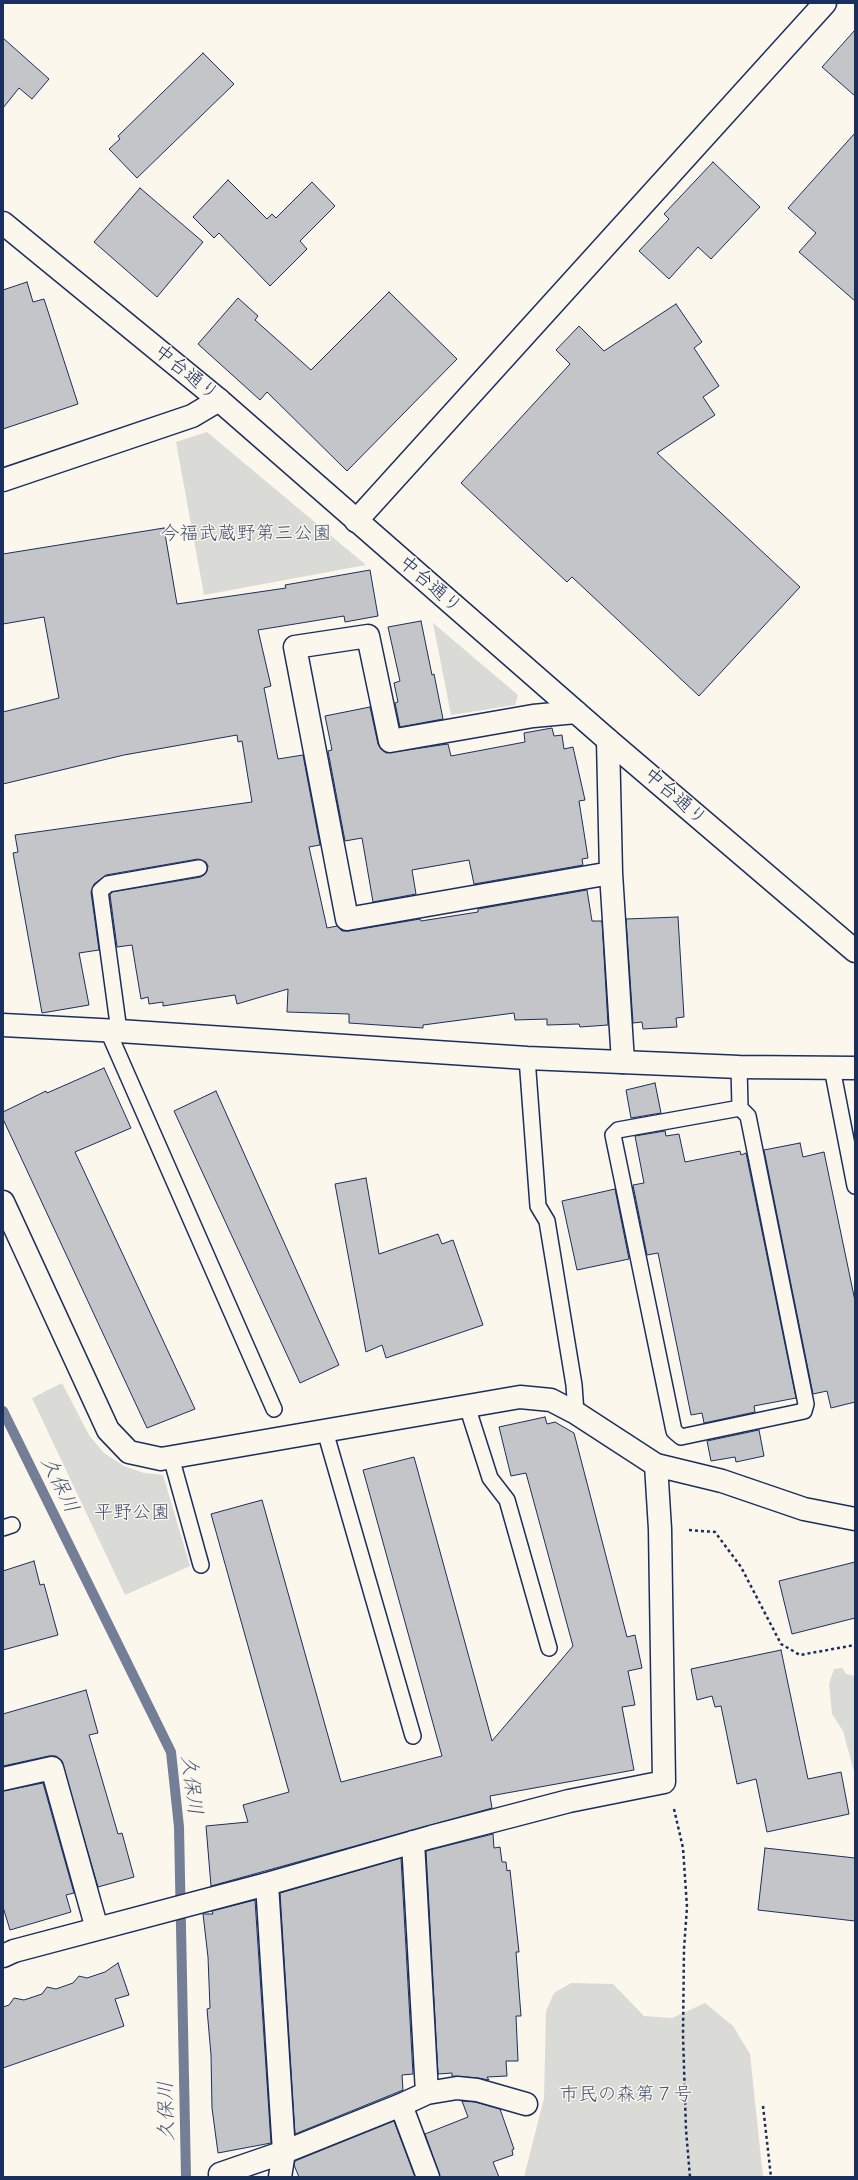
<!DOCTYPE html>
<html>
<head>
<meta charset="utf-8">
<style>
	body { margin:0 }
	#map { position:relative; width:858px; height:2180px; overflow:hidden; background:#fbf7ec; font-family:Caveat,sans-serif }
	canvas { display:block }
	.frame { position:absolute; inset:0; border:4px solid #1b2f5e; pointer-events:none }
</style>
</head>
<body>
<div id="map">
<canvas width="858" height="2180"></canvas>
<div class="frame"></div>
</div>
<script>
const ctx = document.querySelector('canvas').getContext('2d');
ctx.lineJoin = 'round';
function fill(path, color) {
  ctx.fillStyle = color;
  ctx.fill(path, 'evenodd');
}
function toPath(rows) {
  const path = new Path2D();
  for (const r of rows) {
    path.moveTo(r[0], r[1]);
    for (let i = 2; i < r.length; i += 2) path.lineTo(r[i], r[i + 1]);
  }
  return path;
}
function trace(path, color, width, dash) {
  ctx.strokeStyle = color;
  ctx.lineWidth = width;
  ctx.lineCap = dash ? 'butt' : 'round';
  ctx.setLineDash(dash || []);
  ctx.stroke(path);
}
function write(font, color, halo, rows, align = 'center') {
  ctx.font = font + ' Caveat,"Klee One",sans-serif';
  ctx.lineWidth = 3;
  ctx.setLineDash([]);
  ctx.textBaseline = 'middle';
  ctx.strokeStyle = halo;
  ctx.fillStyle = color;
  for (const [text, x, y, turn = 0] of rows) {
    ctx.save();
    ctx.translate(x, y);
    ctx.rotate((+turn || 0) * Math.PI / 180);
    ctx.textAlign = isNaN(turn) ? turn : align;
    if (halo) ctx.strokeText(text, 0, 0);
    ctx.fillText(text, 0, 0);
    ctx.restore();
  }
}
const green = toPath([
	[207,432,366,565,204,595,176,442],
	[433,623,518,695,515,705,451,715],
	[62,1383,89,1435,104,1453,124,1466,144,1473,163,1475,190,1566,125,1595,32,1398],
	[842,1668,846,1674,855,1676,855,1775,843,1731,832,1714,829,1684,834,1669],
	[571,1983,613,1984,644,2016,672,2018,705,2003,733,2026,750,2054,763,2177,524,2177,544,2098,546,2011,554,1993]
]);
const stream = toPath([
	[3,1411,171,1752,179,1827,186,2177]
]);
const building = toPath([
	[855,30,855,96,822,67,855,30],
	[3,38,49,79,32,99,19,88,3,108,3,38],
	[203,53,234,84,137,178,109,149,120,139,118,136,203,53],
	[855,133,855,301,799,252,816,233,788,208,855,133],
	[713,162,760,207,711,259,698,247,669,279,639,251,669,219,664,214,713,162],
	[228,180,267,219,272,214,276,218,312,182,335,206,300,241,307,249,270,286,219,233,214,238,193,217,228,180],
	[140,188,203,242,157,297,94,242,140,188],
	[27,282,33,302,44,299,78,404,3,429,3,290,27,282],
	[389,292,457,359,347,471,267,392,260,400,198,344,238,298,258,316,255,320,311,370,389,292],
	[676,304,702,342,694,348,719,386,703,397,715,415,657,453,800,587,699,696,572,577,567,582,461,483,570,364,556,350,579,326,604,351,676,304],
	[164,528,177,604,286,588,285,585,370,570,378,616,345,622,344,616,258,630,271,686,264,688,278,759,303,755,320,845,309,847,327,928,337,926,342,931,349,931,420,919,421,921,478,912,478,909,587,890,592,921,602,921,608,1025,580,1027,579,1024,547,1025,547,1019,515,1020,514,1013,423,1025,423,1028,349,1023,349,1014,287,1012,288,989,237,1004,235,995,163,1006,163,1002,149,1004,148,997,141,999,132,945,117,947,110,895,112,892,201,877,207,871,208,866,206,862,198,859,106,875,94,884,91,892,99,950,79,953,89,1005,42,1013,13,853,18,852,15,835,252,802,242,741,238,742,237,735,124,755,3,784,3,712,59,698,44,617,3,624,3,554,164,528],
	[421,621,432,675,434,674,443,719,400,727,395,703,398,702,394,683,400,681,388,627,421,621],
	[370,707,378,744,381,749,386,753,448,744,451,756,525,742,524,733,552,728,554,736,562,735,564,749,573,747,585,800,579,801,588,858,582,859,583,865,474,884,469,860,412,870,416,894,373,902,362,838,345,841,328,751,332,750,325,716,370,707],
	[678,917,684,1017,676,1018,677,1027,643,1029,642,1022,633,1023,626,919,678,917],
	[104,1068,131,1128,75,1152,195,1409,147,1428,3,1119,3,1112,46,1091,47,1093,104,1068],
	[655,1083,661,1113,631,1118,626,1090,655,1083],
	[216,1091,339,1365,300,1383,174,1111,216,1091],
	[665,1131,666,1136,679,1134,685,1162,740,1151,741,1155,746,1153,796,1398,754,1406,755,1412,704,1423,702,1413,691,1415,658,1253,647,1255,633,1185,644,1183,635,1136,665,1131],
	[800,1143,803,1157,824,1152,855,1301,855,1402,831,1408,827,1391,813,1394,764,1150,800,1143],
	[366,1178,379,1254,438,1234,442,1244,453,1240,483,1325,386,1358,382,1345,366,1352,335,1184,366,1178],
	[615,1189,629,1259,577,1270,562,1201,615,1189],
	[545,1417,547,1424,555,1422,574,1433,627,1637,635,1635,642,1668,628,1671,635,1705,622,1707,634,1770,490,1796,492,1808,211,1886,206,1826,248,1822,243,1805,289,1792,211,1514,262,1500,341,1782,442,1756,363,1470,414,1457,492,1741,573,1646,526,1473,511,1476,499,1427,545,1417],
	[759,1430,764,1456,736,1462,735,1457,711,1461,707,1441,759,1430],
	[34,1561,40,1585,44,1584,58,1635,3,1650,3,1571,34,1561],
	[855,1562,855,1618,792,1634,779,1581,855,1562],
	[781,1650,808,1779,841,1772,849,1814,767,1832,756,1779,737,1784,721,1706,715,1707,712,1696,697,1700,691,1669,781,1650],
	[86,1690,98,1733,89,1735,118,1834,122,1833,134,1877,98,1887,61,1760,56,1756,49,1756,3,1766,3,1714,86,1690],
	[43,1783,74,1893,66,1895,71,1912,10,1930,3,1907,3,1791,43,1783],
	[493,1834,494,1848,500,1847,502,1862,506,1862,507,1871,510,1870,519,1952,516,1952,521,2016,516,2016,518,2061,506,2061,507,2076,487,2077,489,2080,478,2078,452,2076,452,2073,438,2074,426,1851,493,1834],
	[765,1848,855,1858,855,1921,758,1910,765,1848],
	[401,1858,413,2074,402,2075,403,2090,295,2134,280,1893,401,1858],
	[255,1900,271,2143,218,2153,212,2108,211,2055,207,2009,210,2008,208,1957,203,1914,213,1914,212,1911,255,1900],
	[118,1963,129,1995,115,1999,124,2026,3,2068,3,2007,9,2005,14,1998,24,2000,42,1994,47,1987,56,1989,73,1983,79,1976,87,1978,105,1972,118,1963],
	[462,2101,475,2102,500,2109,514,2149,512,2150,513,2155,493,2162,499,2177,440,2177,425,2134,468,2117,462,2101],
	[394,2121,415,2177,299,2177,294,2165,295,2161,394,2121]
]);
const path = toPath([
	[689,1530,715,1532,741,1567,781,1644,800,1655,855,1645],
	[674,1809,683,1848,687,1907,684,1949,683,2035,686,2130,690,2177],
	[763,2106,771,2177]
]);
const lane = toPath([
	[108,1031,274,1409],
	[119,1031,100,891,108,884,199,868],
	[527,1058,538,1206,547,1221,574,1385,576,1413],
	[739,1067,740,1108,748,1116,806,1404,804,1411,681,1437,674,1431,613,1135,618,1130,740,1108],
	[832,1068,855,1186],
	[467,1406,490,1478,507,1500,549,1648],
	[325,1431,413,1736],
	[171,1457,201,1565],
	[3,1528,12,1525]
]);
const street = toPath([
	[3,480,192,416,219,400],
	[356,521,825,3],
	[576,712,533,716,390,741,368,636,295,647,347,919,611,873],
	[608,740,611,873,623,1062],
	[3,1202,108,1430,129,1452,161,1459,520,1397,551,1400,576,1413,656,1465,660,1529,664,1782,569,1801,431,1837,267,1884,14,1951,3,1956],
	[656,1465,722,1481,804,1509,855,1519],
	[3,1779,52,1768,97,1929],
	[267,1884,284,2152,280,2177],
	[427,2093,457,2088,477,2090,526,2104],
	[401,2105,428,2177],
	[220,2174,284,2152,401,2105,427,2093,413,1842]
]);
const secondary = toPath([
	[3,223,219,400,608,740,855,951],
	[3,1025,119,1031,527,1058,739,1067,855,1068]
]);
const streetNames = [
	["中台通り",186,373,39],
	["中台通り",430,585,41],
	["中台通り",675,797,41]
];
const parkNames = [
	["今福武蔵野第三公園",246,534],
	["平野公園",132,1513],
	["市民の森第７号",626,2095]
];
const waterNames = [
	["久保川",59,1485,64],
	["久保川",191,1785,83],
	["久保川",167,2111,-91]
];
fill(green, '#dadad7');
trace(stream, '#747e96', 10);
fill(building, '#c3c5c9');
trace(building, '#1b2f5e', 1);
trace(lane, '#1b2f5e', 18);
trace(street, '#1b2f5e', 25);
trace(secondary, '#1b2f5e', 25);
trace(path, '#1b2f5e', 2.5, [3, 3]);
trace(lane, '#fbf7ec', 15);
trace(street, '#fbf7ec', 22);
trace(secondary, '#fbf7ec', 22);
write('19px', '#1b2f5e', '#fbf7ec', streetNames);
write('19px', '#415176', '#fbf7ec', parkNames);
write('italic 20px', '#47577a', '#fbf7ec', waterNames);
</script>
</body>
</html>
